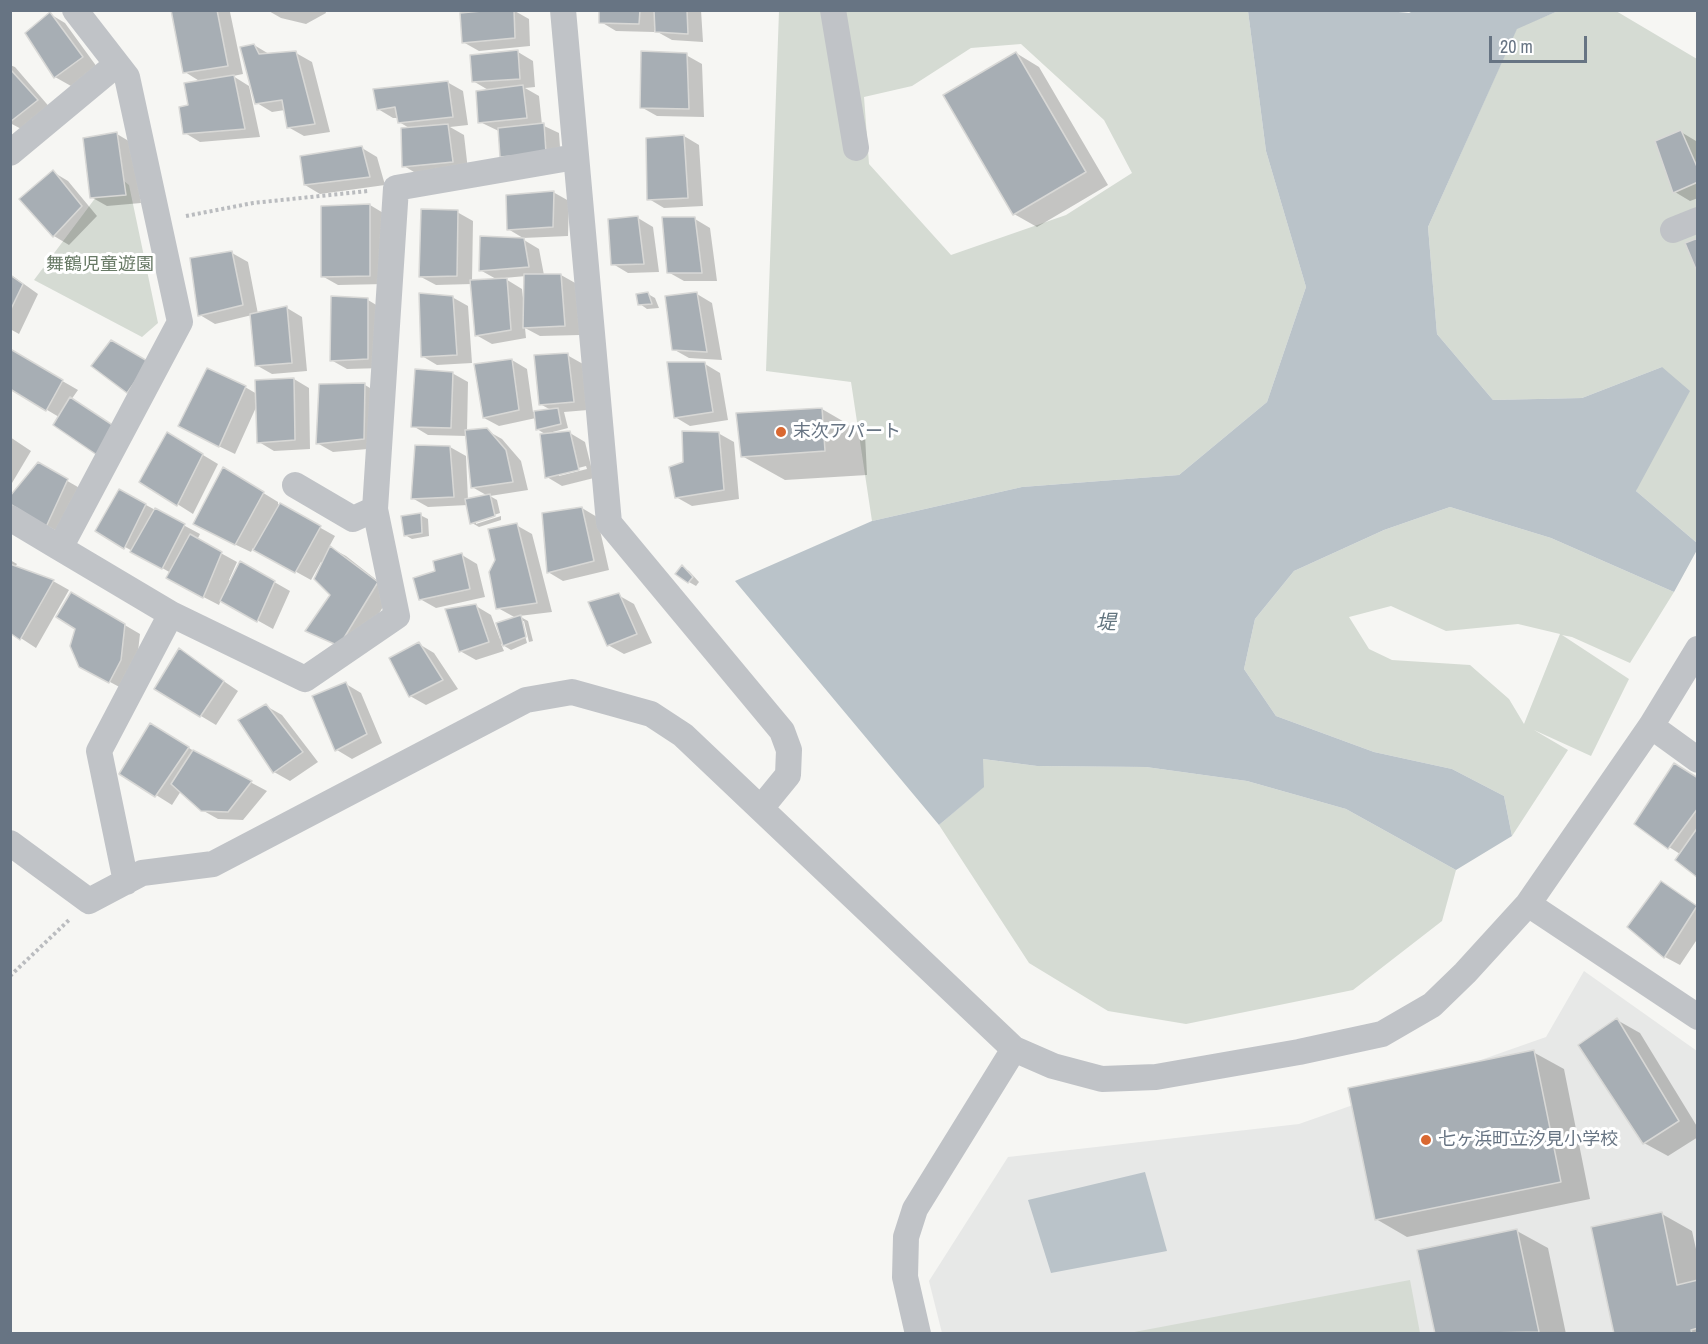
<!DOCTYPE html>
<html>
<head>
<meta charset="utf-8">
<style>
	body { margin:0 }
	#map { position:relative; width:1708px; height:1344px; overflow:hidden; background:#f6f6f3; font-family:"Archivo Narrow",sans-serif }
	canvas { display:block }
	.frame { position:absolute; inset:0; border:12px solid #677483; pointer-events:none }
	.scale { position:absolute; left:1489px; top:36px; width:98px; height:27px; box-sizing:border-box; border:3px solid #677483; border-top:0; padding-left:8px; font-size:18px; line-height:21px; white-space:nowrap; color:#677483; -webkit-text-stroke:4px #fff; paint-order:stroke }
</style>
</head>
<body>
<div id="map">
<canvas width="1708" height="1344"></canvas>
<div class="frame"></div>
<div class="scale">20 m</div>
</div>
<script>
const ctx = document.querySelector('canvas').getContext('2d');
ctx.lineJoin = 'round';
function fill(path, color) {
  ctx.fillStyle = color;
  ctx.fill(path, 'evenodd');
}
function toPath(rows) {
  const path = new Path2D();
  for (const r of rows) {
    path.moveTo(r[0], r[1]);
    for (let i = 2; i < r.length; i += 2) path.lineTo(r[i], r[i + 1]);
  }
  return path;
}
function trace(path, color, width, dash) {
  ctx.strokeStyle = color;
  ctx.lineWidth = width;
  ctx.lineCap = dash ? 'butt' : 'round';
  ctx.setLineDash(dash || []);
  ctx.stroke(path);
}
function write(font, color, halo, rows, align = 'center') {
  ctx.font = font + ' "Archivo Narrow","Noto Sans JP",sans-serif';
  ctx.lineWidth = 6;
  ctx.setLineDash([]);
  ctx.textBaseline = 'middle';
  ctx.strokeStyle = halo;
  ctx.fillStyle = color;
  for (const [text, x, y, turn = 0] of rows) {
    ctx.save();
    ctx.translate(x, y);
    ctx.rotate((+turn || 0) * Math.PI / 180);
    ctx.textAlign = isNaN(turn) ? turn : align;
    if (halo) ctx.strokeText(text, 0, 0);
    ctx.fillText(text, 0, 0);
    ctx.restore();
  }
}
const built = toPath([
	[1584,971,1697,1051,1697,1333,942,1333,929,1281,1008,1157,1299,1124,1546,1037]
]);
const green = toPath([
	[779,11,1248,11,1266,151,1306,287,1267,402,1179,475,1022,487,872,521,851,382,766,371],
	[1021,44,1104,120,1132,173,1066,215,951,255,869,164,864,97,912,86,971,48],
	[1558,11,1616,11,1697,59,1697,543,1636,491,1662,367,1582,398,1493,400,1437,334,1428,227,1517,28],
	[114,173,129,185,158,323,142,337,34,280],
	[1450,507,1551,538,1674,592,1630,663,1572,637,1562,635,1629,679,1591,756,1534,730,1568,750,1512,836,1504,796,1452,769,1374,752,1276,716,1244,669,1255,619,1294,571,1384,530],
	[1391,606,1446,631,1518,624,1560,634,1524,724,1509,699,1470,665,1392,660,1369,649,1349,617],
	[983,759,1037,766,1146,767,1247,781,1346,809,1456,870,1442,921,1353,990,1186,1024,1108,1011,1029,963,939,825,983,787],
	[1410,1280,1420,1333,1129,1333]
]);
const water = toPath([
	[1388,11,1409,13,1415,10,1558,11,1517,29,1428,227,1437,334,1493,400,1582,398,1662,367,1690,391,1636,491,1697,543,1697,550,1674,592,1551,538,1450,507,1384,530,1294,571,1255,619,1244,669,1276,716,1374,752,1452,769,1504,796,1512,836,1456,870,1346,809,1247,781,1146,767,1037,766,983,759,984,787,939,825,735,581,872,521,1022,487,1179,475,1267,402,1306,287,1266,151,1248,11],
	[1145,1172,1167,1251,1051,1273,1028,1200]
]);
const shadow = toPath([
	[173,10,230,12,243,74,233,76,249,86,260,137,200,142,185,133,190,106,201,82,185,72],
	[267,10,325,10,326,13,306,24,281,18],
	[513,10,529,19,530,46,479,51,463,42],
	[600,10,701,10,703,42,672,40,654,30,654,32,616,31,601,22],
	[50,14,65,23,97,67,71,86,55,77],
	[254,45,269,54,296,53,312,62,330,132,304,136,288,127,285,110,272,112,257,103],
	[518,52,533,61,535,87,525,88,539,96,542,125,559,133,561,161,480,122,490,91,473,81],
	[1016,53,1039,67,1108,185,1037,227,1014,214],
	[686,55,702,64,704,117,657,116,641,107],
	[10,65,15,67,52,110,25,131,10,123],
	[447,82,463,91,468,125,450,127,464,135,468,170,419,175,404,166,411,129,399,122,398,118,393,118,378,109],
	[1681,132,1696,141,1698,143,1698,198,1690,201,1675,192],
	[117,134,132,143,141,203,107,206,91,197],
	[684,136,699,145,703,206,664,208,649,199],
	[362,148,377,157,385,185,320,194,305,185],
	[53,172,68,181,97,216,69,245,54,236,21,199],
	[553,192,569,201,568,236,523,238,508,229],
	[370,205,385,214,385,284,338,285,322,276],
	[457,212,473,221,472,282,498,280,480,270,524,240,539,249,544,275,561,275,577,284,580,335,540,336,525,328,526,338,492,344,476,335,472,284,436,285,421,277],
	[526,276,525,298,523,298,522,289,504,278],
	[638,218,653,227,659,272,628,273,613,264],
	[695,219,710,228,717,281,684,281,668,272],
	[232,253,248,262,258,314,287,308,302,317,307,371,272,374,256,365,252,315,215,324,200,315],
	[10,274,38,294,19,334,10,329],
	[648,294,655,298,659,308,647,309,640,304],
	[697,294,712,303,722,360,689,358,673,349],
	[452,297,468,306,472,363,437,365,422,356],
	[368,300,383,309,383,368,347,369,331,360],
	[12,352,78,390,59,417,10,388],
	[567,355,583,364,588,410,564,412,568,428,545,434,537,429,536,418,499,426,484,418,512,360,527,369,533,412,551,410,540,404],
	[705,364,720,373,728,420,690,426,675,417],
	[452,373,468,382,467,432,486,430,502,439,521,461,528,490,490,496,497,500,500,513,476,521,476,524,501,516,501,520,479,527,472,523,468,505,428,507,412,498,450,447,466,456,468,500,488,496,472,487,467,436,428,435,413,426],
	[294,379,309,388,310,449,274,451,259,442,258,403,235,454,196,435,245,387,257,394],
	[365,385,380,394,379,448,333,452,317,443],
	[822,409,865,434,867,475,785,480,742,456],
	[570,433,585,442,594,478,562,486,547,477],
	[586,466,587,469,559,476,559,473],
	[718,433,734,442,739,499,692,506,676,497,685,463],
	[168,434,218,464,193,514,141,481],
	[10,437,31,451,12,483,10,483],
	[38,464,83,490,62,534,46,525],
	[239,478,278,502,278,504,335,536,329,547,346,556,392,592,355,653,323,639,332,595,323,563,321,562,311,580,253,548,251,552,211,533],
	[120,491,200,534,197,540,237,562,229,580,231,582,241,563,290,591,273,629,221,600,219,605,184,587,171,573,97,531],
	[582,508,597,517,609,570,563,581,548,572],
	[420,515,428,519,429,536,412,539,405,535],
	[516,525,532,534,552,612,519,616,528,621,533,641,529,642,524,621,521,621,527,643,511,650,501,644,504,651,476,660,460,651,476,606,491,615,500,639,516,618,498,608],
	[462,555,477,564,485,597,436,608,420,599,437,572],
	[10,560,17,564,15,567,53,581,69,590,36,648,10,631],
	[682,567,689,571,699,582,696,586,689,582],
	[72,594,140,634,136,669,125,690,97,675,77,629],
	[618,595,634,604,652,643,624,654,608,645],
	[419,644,434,653,458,689,426,705,410,696],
	[179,650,238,691,216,725,156,689],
	[346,684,361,693,382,743,352,759,337,750],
	[266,706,282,715,318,762,290,781,274,772],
	[166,733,203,757,267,791,243,820,218,819,202,810,181,791,172,805,121,773],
	[1698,778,1698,876,1680,854,1669,847],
	[1677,892,1698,907,1698,938,1680,965,1665,957],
	[1617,1020,1640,1033,1698,1128,1698,1137,1668,1156,1644,1143],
	[1533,1052,1564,1069,1590,1199,1407,1237,1376,1219],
	[1662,1214,1692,1231,1698,1258,1698,1334,1615,1334],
	[1517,1231,1548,1248,1566,1334,1436,1334]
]);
const building = toPath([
	[171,10,217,10,228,66,183,73,171,10],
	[493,10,514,10,515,38,462,43,460,13,493,10],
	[599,10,640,10,639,24,599,23,599,10],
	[654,10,687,10,688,34,655,32,654,10],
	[50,12,83,57,54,78,25,33,50,12],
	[254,44,259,54,296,51,315,124,287,128,282,100,255,104,240,47,254,44],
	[518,50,520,79,472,82,470,55,518,50],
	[641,51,687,53,689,109,640,108,641,51],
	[1016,52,1086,172,1013,215,943,95,1016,52],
	[10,69,38,100,10,122,10,69],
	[234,75,245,129,183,134,179,107,188,105,184,83,234,75],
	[448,81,453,117,398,123,395,107,377,110,373,89,448,81],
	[523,85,527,118,478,123,476,91,523,85],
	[544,123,546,153,500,157,498,128,544,123],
	[448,124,453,162,402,167,401,128,448,124],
	[1681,130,1698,169,1698,182,1673,193,1655,141,1681,130],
	[117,132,126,195,90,198,83,138,117,132],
	[684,135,688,198,647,200,646,138,684,135],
	[362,146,370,177,304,185,300,156,362,146],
	[53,170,82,206,53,237,19,199,53,170],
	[554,191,553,227,507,230,506,195,554,191],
	[370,204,370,276,321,277,321,206,370,204],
	[421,209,458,210,457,276,419,277,421,209],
	[638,216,644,264,611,265,608,219,638,216],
	[662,217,695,217,702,273,667,273,662,217],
	[480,236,524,238,529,267,479,271,480,236],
	[1698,238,1698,274,1685,243,1698,238],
	[232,251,243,305,198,316,190,258,232,251],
	[524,274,561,274,565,326,523,328,524,274],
	[10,275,23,284,10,311,10,275],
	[507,278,511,330,475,336,470,280,507,278],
	[648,292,652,304,638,305,636,294,648,292],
	[697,292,707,352,672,350,665,296,697,292],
	[419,293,453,296,457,355,421,357,419,293],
	[331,296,368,298,368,359,330,361,331,296],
	[287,306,292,363,255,366,250,314,287,306],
	[111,340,149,362,127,393,91,366,111,340],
	[12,350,63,380,46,411,10,389,10,352,12,350],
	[568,353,574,402,539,405,534,355,568,353],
	[512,359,519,410,483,418,474,364,512,359],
	[667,362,705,362,713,412,674,418,667,362],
	[207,368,246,386,219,447,178,426,207,368],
	[415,369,453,372,451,428,411,427,415,369],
	[294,378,295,440,257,443,255,380,294,378],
	[365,383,364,439,316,444,319,384,365,383],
	[70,397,114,426,97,455,53,425,70,397],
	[558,408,561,424,536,430,534,411,558,408],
	[822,408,825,451,741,457,736,413,822,408],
	[487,428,506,450,513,482,471,488,465,430,487,428],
	[570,431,579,470,545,478,540,434,570,431],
	[682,431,719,432,724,490,675,498,669,467,683,462,682,431],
	[167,432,203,454,177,506,139,482,167,432],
	[415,445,450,446,454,497,411,499,415,445],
	[38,462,68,479,46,527,10,504,10,496,38,462],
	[223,467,264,492,235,545,193,524,223,467],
	[119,489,146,504,124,549,95,531,119,489],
	[490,494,495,516,470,524,465,499,490,494],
	[280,503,321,526,295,573,253,550,280,503],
	[582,507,594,561,547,573,542,513,582,507],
	[155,508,185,524,162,569,130,552,155,508],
	[421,513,422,533,404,536,401,516,421,513],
	[517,523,537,603,496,609,489,572,495,560,488,529,517,523],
	[190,534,222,552,203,598,166,578,190,534],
	[330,546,378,582,339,646,305,631,330,595,314,579,330,546],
	[462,553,470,589,419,600,413,578,435,571,433,561,462,553],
	[240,561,275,581,257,622,220,601,240,561],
	[10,564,54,580,20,640,10,633,10,564],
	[682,565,693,577,688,583,675,574,682,565],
	[71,592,125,624,121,660,109,683,79,667,70,646,75,629,56,617,71,592],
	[619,593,637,634,607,646,588,602,619,593],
	[476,604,489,642,459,652,445,609,476,604],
	[521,615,526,637,503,646,496,623,521,615],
	[419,642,443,680,409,697,389,658,419,642],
	[179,648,224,681,200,717,154,689,179,648],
	[346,682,367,734,335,751,312,696,346,682],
	[266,704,303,752,273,773,238,720,266,704],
	[150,723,189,747,155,797,119,774,150,723],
	[193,750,252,781,228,812,201,811,171,784,193,750],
	[1674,763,1698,778,1698,808,1668,849,1634,824,1674,763],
	[1698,827,1698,878,1675,860,1698,827],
	[1661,881,1697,906,1664,958,1627,927,1661,881],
	[1617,1018,1679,1121,1643,1144,1578,1045,1617,1018],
	[1534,1050,1561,1182,1375,1220,1348,1088,1534,1050],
	[1662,1212,1677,1285,1698,1280,1698,1328,1691,1330,1692,1334,1614,1334,1591,1227,1662,1212],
	[1517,1229,1539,1332,1435,1334,1417,1250,1517,1229]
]);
const path = toPath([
	[186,216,253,203,368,191],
	[10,976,69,920]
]);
const minor = toPath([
	[75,10,127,77,180,322,60,548,171,614,99,751,126,882],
	[563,10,609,523,782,731,789,750,788,775,761,808],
	[833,10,856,148],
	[10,153,117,64],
	[1673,230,1698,220],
	[295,485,353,519,375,509],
	[10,518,60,548],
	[171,614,305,679,397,616,375,509,396,188,575,157],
	[1651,726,1698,760],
	[10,843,89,901,142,873,213,864,526,700,572,692,651,714,683,735,1014,1049,1053,1066,1102,1079,1156,1077,1299,1052,1382,1034,1432,1005,1465,973,1528,904,1651,726,1698,649],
	[1528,904,1698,1017],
	[918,1334,905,1277,906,1237,915,1209,1014,1049]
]);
const markers = [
	[781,432,6,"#d96831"],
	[1426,1140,6,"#d96831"]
];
const parkNames = [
	["舞鶴児童遊園",100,265]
];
const poiNames = [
	["末次アパート",793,432],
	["七ヶ浜町立汐見小学校",1438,1140]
];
const waterNames = [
	["堤",1106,624]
];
fill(built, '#e7e8e7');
fill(green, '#d5dbd3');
fill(water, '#bac3c9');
fill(shadow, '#0003');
fill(building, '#a7aeb4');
trace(building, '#d8d8d6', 1.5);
trace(path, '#babcbf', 4, [3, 3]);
trace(minor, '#c0c3c7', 26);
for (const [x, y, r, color] of markers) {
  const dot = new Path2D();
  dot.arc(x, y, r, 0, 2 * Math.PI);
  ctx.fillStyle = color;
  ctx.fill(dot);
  trace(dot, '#fff', 2);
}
write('18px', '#687a66', '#fff', parkNames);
write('18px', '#677483', '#fff', poiNames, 'left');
write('italic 20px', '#63757f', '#fff', waterNames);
</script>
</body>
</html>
